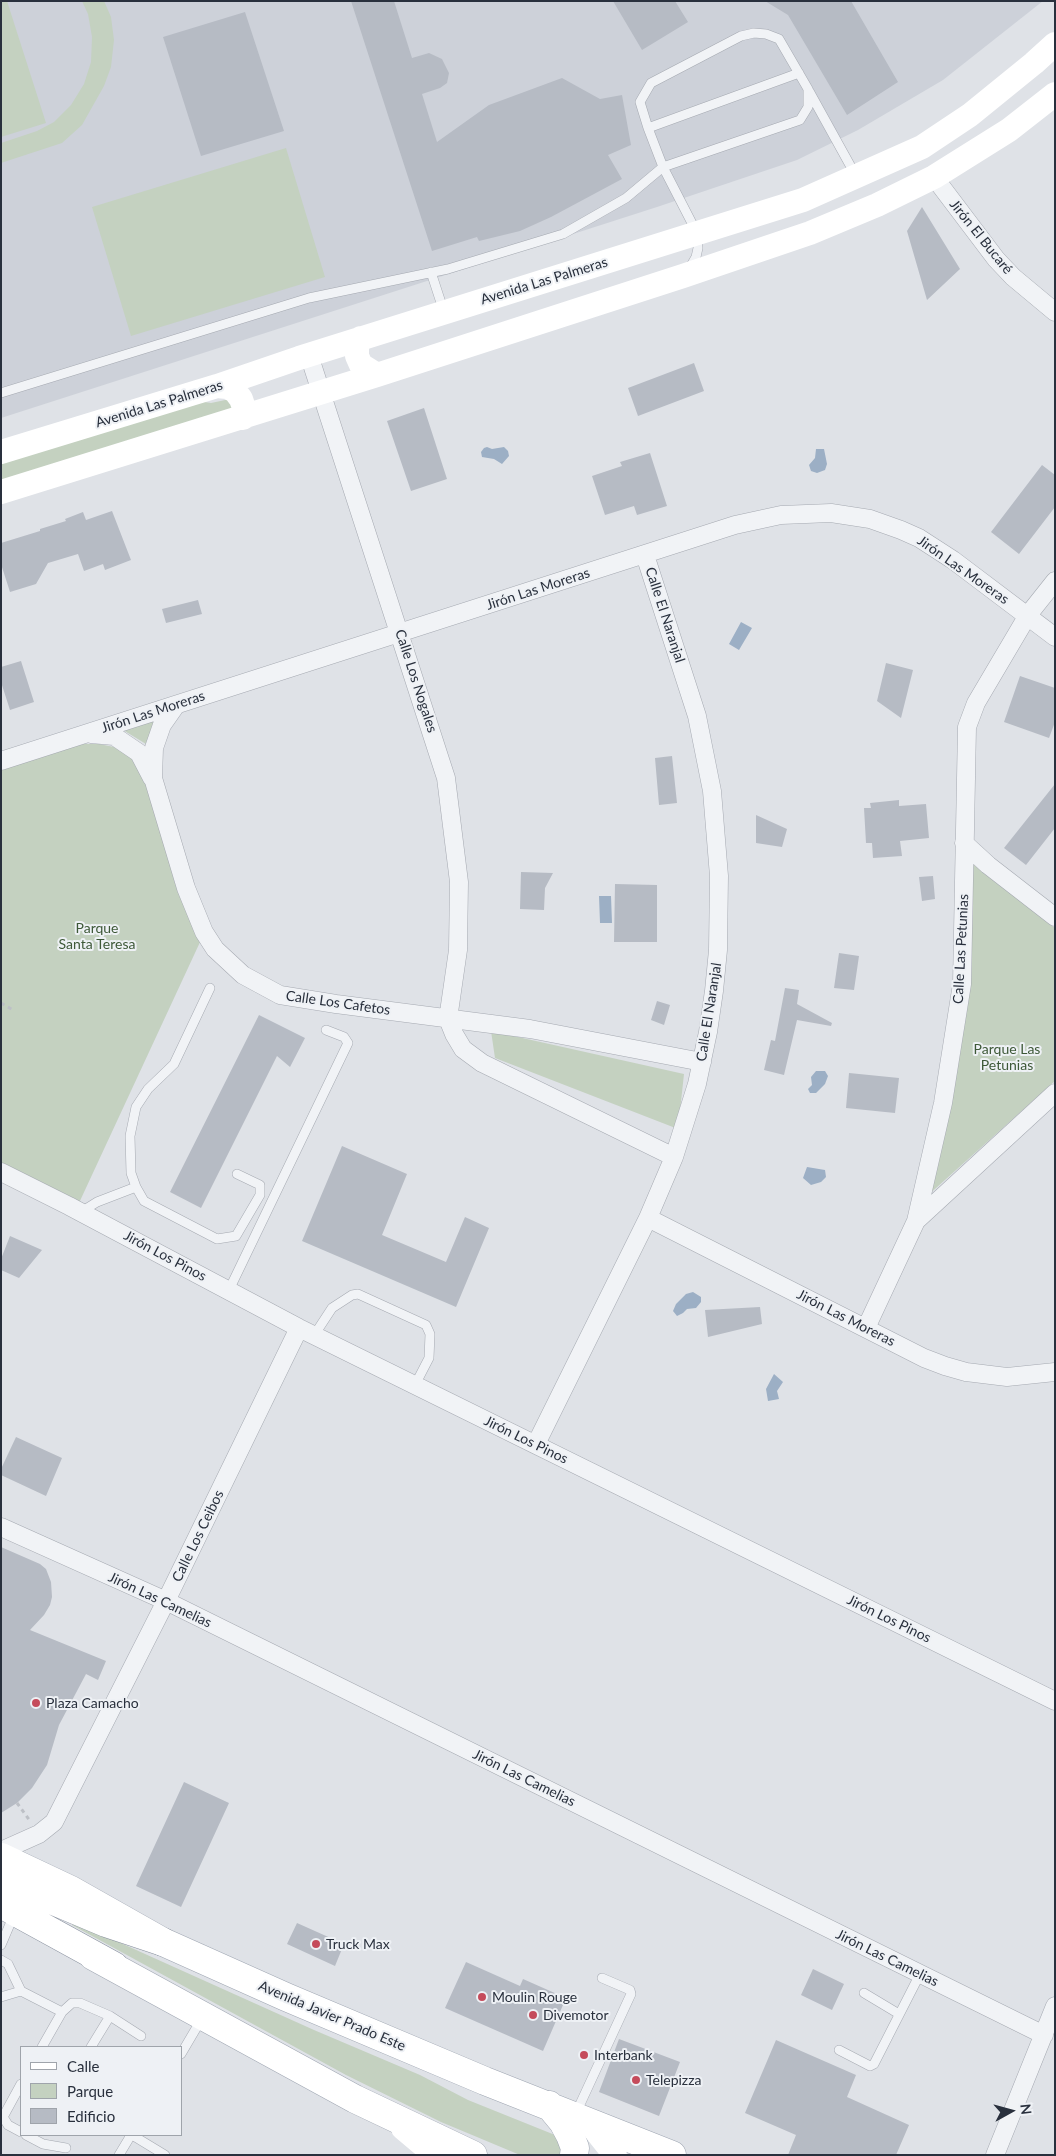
<!DOCTYPE html>
<html>
<head>
<meta charset="utf-8">
<style>
	body { margin:0 }
	#map { position:relative; width:1056px; height:2156px; overflow:hidden; background:#dfe2e7; font-family:Lato,sans-serif }
	canvas { display:block }
	.frame { position:absolute; inset:0; border:2px solid #29303d; pointer-events:none }
	.legend { position:absolute; left:20px; top:2046px; width:162px; height:90px; box-sizing:border-box; background:#eef1f5; border:1px solid #9fa4ab; margin:0; padding:6px 9px; list-style:none; font-size:15px; color:#29303d }
	.legend li { display:flex; align-items:center; gap:10px; height:25px }
	.legend b { width:25px; border:1px solid #9fa4ab }
	.north { position:absolute; left:986px; top:2086px; width:50px; height:50px; -webkit-text-stroke:4px #eef1f5; paint-order:stroke; rotate:83deg; font-size:14px; font-weight:700; line-height:20px; text-align:center; color:#29303d }
	.north::after { content:''; display:block; margin:auto; width:18px; height:22px; background:#29303d; clip-path:polygon(50% 0,100% 100%,50% 72%,0 100%) }
</style>
</head>
<body>
<div id="map">
<canvas width="1056" height="2156"></canvas>
<div class="frame"></div>
<ul class="legend">
<li><b style="height:6px;background:#fff"></b>Calle</li>
<li><b style="height:14px;background:#c4d1c0"></b>Parque</li>
<li><b style="height:14px;background:#b6bbc4"></b>Edificio</li>
</ul>
<div class="north">N</div>
</div>
<script>
const ctx = document.querySelector('canvas').getContext('2d');
ctx.lineJoin = 'round';
function fill(path, color) {
  ctx.fillStyle = color;
  ctx.fill(path, 'evenodd');
}
function toPath(rows) {
  const path = new Path2D();
  for (const r of rows) {
    path.moveTo(r[0], r[1]);
    for (let i = 2; i < r.length; i += 2) path.lineTo(r[i], r[i + 1]);
  }
  return path;
}
function trace(path, color, width, dash) {
  ctx.strokeStyle = color;
  ctx.lineWidth = width;
  ctx.lineCap = dash ? 'butt' : 'round';
  ctx.setLineDash(dash || []);
  ctx.stroke(path);
}
function write(font, color, halo, rows, align = 'center') {
  ctx.font = font + ' Lato,sans-serif';
  ctx.lineWidth = 4;
  ctx.setLineDash([]);
  ctx.textBaseline = 'middle';
  ctx.strokeStyle = halo;
  ctx.fillStyle = color;
  for (const [text, x, y, turn = 0] of rows) {
    ctx.save();
    ctx.translate(x, y);
    ctx.rotate((+turn || 0) * Math.PI / 180);
    ctx.textAlign = isNaN(turn) ? turn : align;
    if (halo) ctx.strokeText(text, 0, 0);
    ctx.fillText(text, 0, 0);
    ctx.restore();
  }
}
const built = toPath([
	[1,1,1043,1,943,80,858,130,797,160,657,207,1,418]
]);
const green = toPath([
	[1,1,7,1,46,123,1,137],
	[82,1,104,1,111,17,114,40,111,67,104,86,82,125,62,143,1,163,1,143,37,131,54,122,71,105,84,84,91,62,92,37,88,14],
	[286,148,325,277,131,336,92,207],
	[230,399,236,407,1,484,1,464,198,401,211,403],
	[156,720,146,744,123,730],
	[71,744,99,744,114,747,132,758,147,780,201,940,79,1203,1,1165,1,767],
	[973,864,1055,928,1055,1081,926,1197,969,984],
	[491,1031,684,1074,678,1129,495,1058],
	[74,1922,314,2030,420,2075,468,2100,555,2135,568,2155,520,2155,441,2122,346,2075,72,1925]
]);
const water = toPath([
	[487,447,492,449,504,447,508,451,509,456,502,464,494,459,482,457,481,452,484,448],
	[816,449,824,449,827,464,825,470,817,473,811,471,809,465,815,458],
	[741,622,752,628,739,650,729,644],
	[599,896,611,896,612,923,600,923],
	[816,1071,825,1071,828,1076,825,1084,816,1093,810,1093,808,1089,812,1085,811,1077],
	[807,1167,825,1170,826,1177,821,1182,811,1185,803,1178],
	[693,1292,701,1297,701,1302,696,1308,687,1309,683,1313,677,1316,673,1311,676,1304,686,1294],
	[774,1374,783,1382,777,1391,779,1399,768,1401,766,1389]
]);
const building = toPath([
	[351,1,394,1,412,58,429,53,442,59,449,73,447,83,440,88,422,94,437,142,489,105,562,78,600,99,622,95,631,145,608,155,622,179,551,217,520,231,479,241,477,237,432,251],
	[613,1,675,1,688,22,642,50],
	[765,1,851,1,898,82,847,115,788,15],
	[245,12,284,131,201,156,163,37],
	[922,207,960,269,927,300,907,231],
	[694,363,704,391,638,416,628,388],
	[424,408,447,479,411,491,387,421],
	[650,453,667,506,637,515,634,506,605,515,592,476,622,466,620,462],
	[1042,465,1055,475,1055,507,1019,554,991,532],
	[112,511,131,560,105,570,103,564,84,571,78,554,48,563,36,584,10,592,1,564,1,543,40,531,40,529,66,521,65,519,83,512,86,520],
	[198,600,202,614,166,623,162,609],
	[21,661,34,702,10,710,1,682,1,667],
	[886,663,913,670,901,718,877,701],
	[1020,676,1055,688,1055,722,1049,738,1004,722],
	[672,756,677,803,659,805,655,758],
	[1055,784,1055,828,1026,865,1004,848],
	[899,800,899,806,926,804,929,838,900,841,902,856,873,858,872,843,866,843,864,808,871,808,870,803],
	[756,815,787,829,782,847,756,843],
	[521,872,553,873,545,888,544,910,520,909],
	[933,876,935,899,922,901,919,877],
	[615,884,657,885,657,942,614,942],
	[839,953,859,956,854,990,834,988],
	[785,988,799,990,797,1004,832,1023,831,1026,797,1020,784,1075,764,1070,771,1040,775,1041],
	[657,1001,670,1005,664,1025,651,1020],
	[259,1015,305,1038,290,1067,277,1056,201,1208,170,1192],
	[849,1073,899,1078,895,1113,846,1108],
	[342,1146,407,1174,382,1235,446,1262,465,1217,489,1228,456,1307,302,1241],
	[10,1236,42,1250,19,1278,1,1270,1,1259],
	[760,1307,762,1324,708,1337,705,1310],
	[16,1437,62,1458,46,1496,1,1475,1,1469],
	[1,1547,40,1564,46,1569,51,1582,52,1597,50,1605,44,1615,30,1630,106,1661,98,1680,86,1674,59,1725,47,1765,32,1788,17,1803,1,1813],
	[184,1782,229,1803,181,1907,136,1886],
	[297,1923,344,1944,335,1966,287,1944],
	[466,1962,520,1986,523,1979,566,1998,543,2051,445,2008],
	[813,1969,844,1984,832,2010,801,1995],
	[619,2039,680,2062,659,2116,599,2092],
	[776,2040,856,2075,847,2097,909,2125,896,2155,788,2155,796,2135,745,2113]
]);
const path = toPath([
	[1,1003,13,1010],
	[17,1803,30,1821]
]);
const service = toPath([
	[809,91,856,176],
	[689,269,696,257,698,248,697,233,663,167,648,128,799,73],
	[431,272,444,312],
	[1,393,309,298,448,269,563,234,626,198,663,167,800,120,808,107,808,89,779,39,766,34,754,33,741,36,651,83,640,102,648,128],
	[210,988,174,1064,148,1089,136,1107,130,1136,131,1173,136,1187,144,1201,217,1239,236,1236,260,1195,260,1185,237,1174],
	[81,1212,97,1202,136,1187],
	[229,1290,348,1043,344,1037,326,1030],
	[315,1334,332,1308,352,1295,358,1294,426,1325,430,1334,429,1358,415,1385],
	[1,1945,13,1917],
	[1,1960,8,1964,21,1991],
	[864,1993,899,2014],
	[1,1997,21,1991,62,2012,42,2047],
	[62,2012,72,2003,80,2003,110,2016,91,2047],
	[110,2016,141,2036],
	[839,2050,870,2066,874,2064,920,1974],
	[181,2054,201,2020],
	[21,2084,3,2117,8,2125,21,2132],
	[576,2113,631,1994,630,1990,602,1978],
	[26,2135,43,2144,66,2148],
	[132,2135,165,2155],
	[119,2155,131,2135]
]);
const minor = toPath([
	[934,177,996,259,1013,277,1055,312],
	[309,355,446,778,459,882,458,950,448,1019,454,1034,463,1049,482,1063,674,1157],
	[176,705,162,725,154,748,153,778,186,888,204,932,215,949,243,975,280,995,336,1004,530,1029,702,1062],
	[91,734,114,736,139,753,152,778],
	[1,761,735,525,781,515,831,513,870,519,901,530,919,538,953,560,1055,637],
	[964,843,988,865,1055,917],
	[1,1172,69,1206,299,1328,1055,1701],
	[648,1218,924,1358,945,1366,966,1372,1007,1377,1055,1372],
	[916,1221,1055,1093],
	[866,1328,916,1221,943,1103,962,984,967,727,976,703,1028,615,1055,581],
	[536,1444,648,1218,674,1157,697,1084,708,1032,714,991,718,950,719,876,712,791,697,716,645,555],
	[1,1527,166,1601,1044,2035],
	[1,1851,39,1834,54,1822,166,1601,299,1328],
	[995,2155,1055,2006]
]);
const secondary = toPath([
	[361,338,357,347,357,356,361,365,377,375],
	[217,386,227,387,235,391,241,399,244,408,243,418],
	[1,452,217,386,299,358,803,200,922,147,970,115,1034,63,1055,44],
	[1,492,377,375,683,276,810,233,877,205,934,177,1009,130,1055,94],
	[588,2121,615,2155],
	[403,2128,435,2155]
]);
const primary = toPath([
	[1,1857,71,1890,163,1942,286,1997,485,2081,672,2155],
	[93,1956,355,2099,473,2155],
	[549,2105,563,2122,570,2135,575,2148,574,2155]
]);
const motorway = toPath([
	[1,1879,106,1923,163,1942],
	[1,1904,114,1966]
]);
const markers = [
	[36,1703,5,"#c54b5b"],
	[316,1944,5,"#c54b5b"],
	[482,1997,5,"#c54b5b"],
	[533,2015,5,"#c54b5b"],
	[584,2055,5,"#c54b5b"],
	[636,2080,5,"#c54b5b"]
];
const streetNames = [
	["Jirón El Bucaré",981,237,51],
	["Avenida Las Palmeras",544,281,-17],
	["Avenida Las Palmeras",159,404,-17],
	["Jirón Las Moreras",963,570,35],
	["Jirón Las Moreras",538,589,-18],
	["Calle El Naranjal",665,615,72],
	["Calle Los Nogales",416,681,72],
	["Jirón Las Moreras",153,712,-18],
	["Calle Las Petunias",961,949,-87],
	["Calle Los Cafetos",338,1003,8],
	["Calle El Naranjal",709,1012,-81],
	["Jirón Los Pinos",165,1256,28],
	["Jirón Las Moreras",846,1318,27],
	["Jirón Los Pinos",526,1440,26],
	["Calle Los Ceibos",198,1536,-64],
	["Jirón Las Camelias",160,1600,25],
	["Jirón Los Pinos",889,1619,26],
	["Jirón Las Camelias",524,1778,26],
	["Jirón Las Camelias",887,1958,26],
	["Avenida Javier Prado Este",332,2016,23]
];
const parkNames = [
	["Parque",97,928],
	["Santa Teresa",97,944],
	["Parque Las",1007,1049],
	["Petunias",1007,1065]
];
const poiNames = [
	["Plaza Camacho",46,1703],
	["Truck Max",326,1944],
	["Moulin Rouge",492,1997],
	["Divemotor",543,2015],
	["Interbank",594,2055],
	["Telepizza",646,2080]
];
fill(built, '#cdd1d9');
fill(green, '#c4d1c0');
fill(water, '#9cafc5');
fill(building, '#b6bbc4');
trace(service, '#a5a9b1', 10);
trace(minor, '#a5a9b1', 19);
trace(primary, '#9fa6b2', 29);
trace(motorway, '#878f9d', 29);
trace(path, '#bdc0c6', 3, [4, 4]);
trace(service, '#f1f3f6', 9);
trace(minor, '#f1f3f6', 18);
trace(secondary, '#fff', 24);
trace(primary, '#fff', 28);
trace(motorway, '#fff', 28);
for (const [x, y, r, color] of markers) {
  const dot = new Path2D();
  dot.arc(x, y, r, 0, 2 * Math.PI);
  ctx.fillStyle = color;
  ctx.fill(dot);
  trace(dot, '#eef1f5', 2);
}
write('14px', '#29303d', '#eef1f5', streetNames);
write('14px', '#3d5837', '#eef1f5', parkNames);
write('14px', '#29303d', '#eef1f5', poiNames, 'left');
</script>
</body>
</html>
